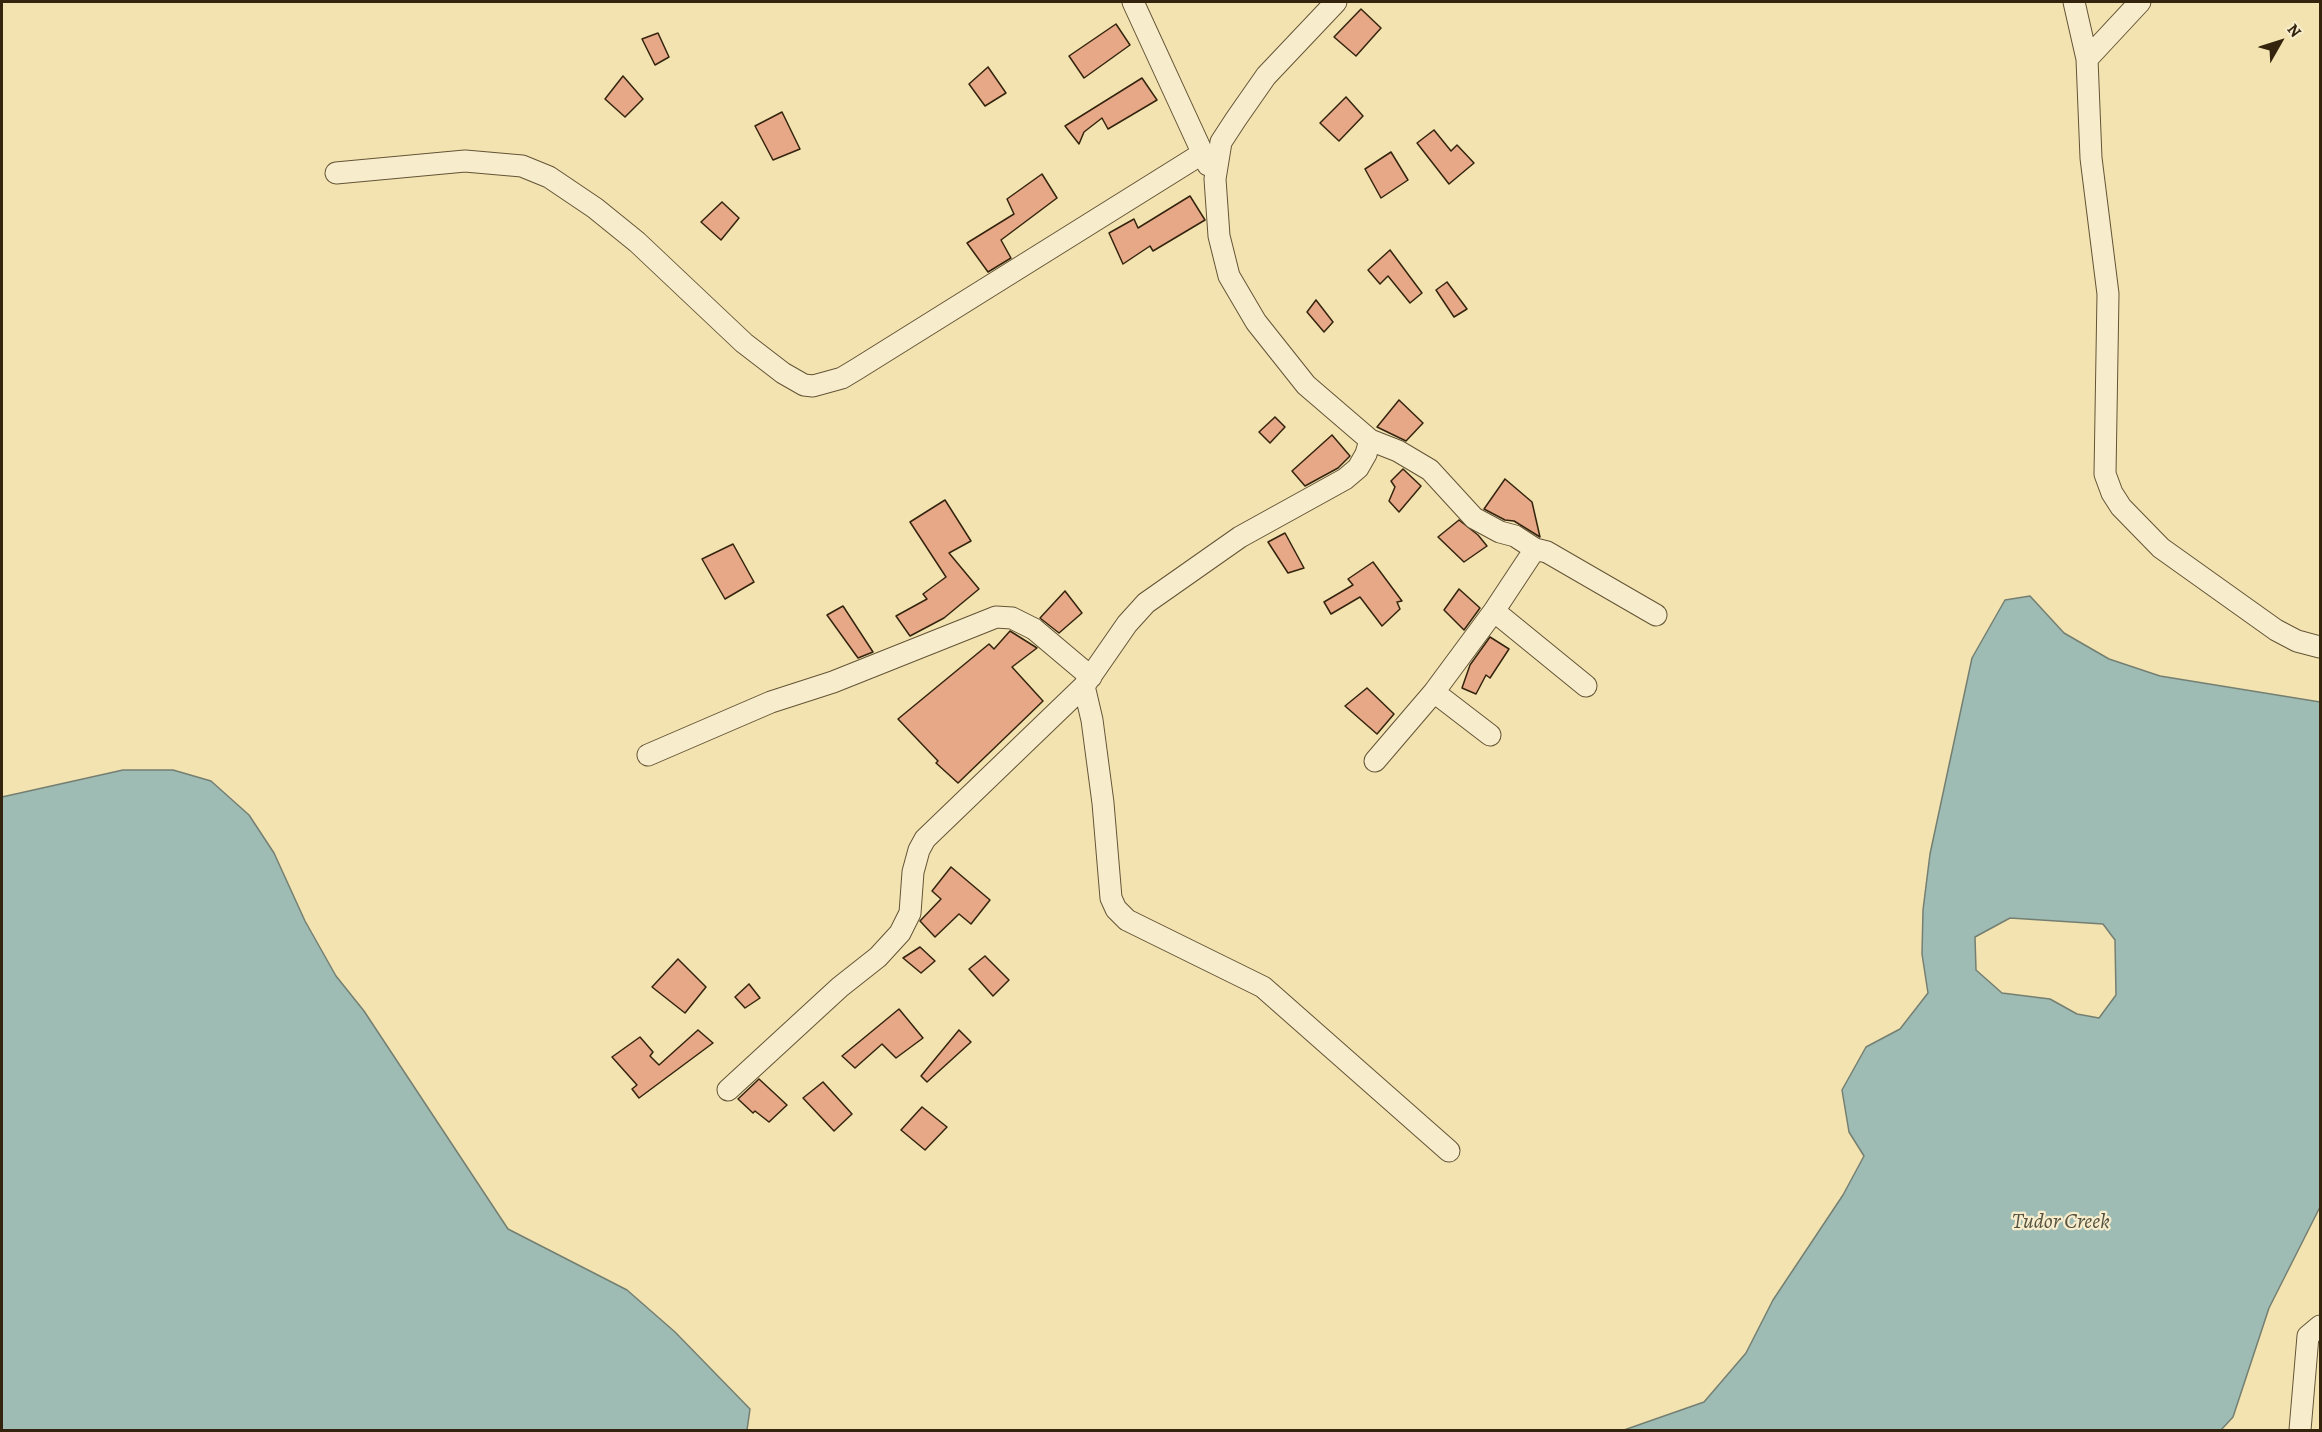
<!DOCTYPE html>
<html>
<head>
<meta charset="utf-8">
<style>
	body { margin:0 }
	#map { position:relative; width:2322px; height:1432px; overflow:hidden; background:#f2e3b0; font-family:Alegreya,serif }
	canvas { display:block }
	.frame { position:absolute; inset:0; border:3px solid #34240e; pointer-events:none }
	.north { position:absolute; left:2250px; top:12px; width:60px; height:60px; -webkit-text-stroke:4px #f7edcc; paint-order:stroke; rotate:51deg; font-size:16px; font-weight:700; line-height:24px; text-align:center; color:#34240e }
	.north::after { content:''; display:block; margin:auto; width:21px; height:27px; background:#34240e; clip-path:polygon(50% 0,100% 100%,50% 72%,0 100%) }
</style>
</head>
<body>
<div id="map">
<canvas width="2322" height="1432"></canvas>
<div class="frame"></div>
<div class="north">N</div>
</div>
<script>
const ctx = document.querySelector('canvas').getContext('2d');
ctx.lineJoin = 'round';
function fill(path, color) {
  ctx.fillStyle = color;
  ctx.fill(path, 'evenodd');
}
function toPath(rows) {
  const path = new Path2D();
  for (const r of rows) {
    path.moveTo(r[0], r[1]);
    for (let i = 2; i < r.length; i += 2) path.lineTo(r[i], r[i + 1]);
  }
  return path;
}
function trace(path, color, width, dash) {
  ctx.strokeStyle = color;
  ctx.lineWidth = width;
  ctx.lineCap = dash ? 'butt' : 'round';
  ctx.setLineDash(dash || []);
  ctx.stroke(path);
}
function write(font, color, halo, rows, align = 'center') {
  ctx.font = font + ' Alegreya,serif';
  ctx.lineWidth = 4.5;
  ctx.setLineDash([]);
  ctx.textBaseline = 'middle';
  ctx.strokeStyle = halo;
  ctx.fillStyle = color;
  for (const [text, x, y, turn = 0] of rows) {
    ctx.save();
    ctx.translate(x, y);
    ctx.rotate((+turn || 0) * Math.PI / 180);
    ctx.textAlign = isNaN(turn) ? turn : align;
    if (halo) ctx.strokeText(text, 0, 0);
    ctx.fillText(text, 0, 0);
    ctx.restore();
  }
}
const water = toPath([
	[2030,596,2064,633,2109,659,2160,676,2320,702,2320,1207,2269,1308,2233,1417,2221,1430,1624,1430,1704,1402,1746,1353,1773,1300,1843,1195,1864,1156,1849,1132,1842,1090,1866,1047,1900,1029,1928,993,1922,954,1923,910,1930,854,1972,658,2005,600,2030,596],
	[2010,918,2103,924,2115,940,2116,995,2099,1018,2077,1014,2050,999,2002,993,1976,970,1975,937,2010,918],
	[123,770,173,770,211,781,249,815,274,853,305,921,336,976,364,1011,508,1229,627,1290,675,1332,750,1409,747,1430,2,1430,2,797,123,770]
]);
const building = toPath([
	[1361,9,1381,28,1356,56,1334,37,1361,9],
	[1116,24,1130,45,1084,78,1069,56,1116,24],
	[658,33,669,57,655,65,642,39,658,33],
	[988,67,1006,93,985,106,969,84,988,67],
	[623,76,643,99,625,117,605,99,623,76],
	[1142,78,1157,100,1108,129,1102,118,1084,132,1079,144,1065,126,1142,78],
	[1346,97,1363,116,1339,141,1320,123,1346,97],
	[782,112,800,149,773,160,755,126,782,112],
	[1434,130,1451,151,1457,145,1474,163,1449,184,1417,143,1434,130],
	[1391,152,1408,180,1381,198,1365,169,1391,152],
	[1042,174,1057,198,1001,240,1011,258,988,272,967,243,1014,214,1007,199,1042,174],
	[1190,196,1205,220,1153,251,1150,246,1123,264,1109,233,1134,219,1138,228,1190,196],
	[722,202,739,218,721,240,701,222,722,202],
	[1390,250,1422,293,1410,303,1388,276,1380,284,1368,270,1390,250],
	[1447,282,1467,309,1454,317,1436,290,1447,282],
	[1316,300,1333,322,1324,332,1307,312,1316,300],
	[1399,400,1423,423,1406,441,1377,427,1399,400],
	[1275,417,1285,427,1270,443,1259,432,1275,417],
	[1332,435,1350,456,1338,468,1305,486,1292,471,1332,435],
	[1403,469,1421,486,1399,512,1389,501,1395,487,1391,481,1403,469],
	[1505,479,1532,502,1540,537,1514,521,1505,520,1484,509,1505,479],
	[945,500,971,541,949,553,979,589,944,618,910,636,896,616,927,599,923,594,946,577,910,522,945,500],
	[1459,520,1478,535,1487,546,1464,562,1438,537,1459,520],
	[1285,533,1304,568,1288,573,1268,542,1285,533],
	[733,544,754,582,725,599,702,559,733,544],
	[1373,562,1402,601,1397,602,1400,609,1382,626,1360,597,1331,614,1324,602,1353,585,1348,579,1373,562],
	[1459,589,1480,608,1464,630,1444,610,1459,589],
	[1065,591,1082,613,1059,633,1040,618,1065,591],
	[843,606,873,652,858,658,827,615,843,606],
	[1010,631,1037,648,1012,667,1043,701,958,783,936,763,938,761,898,719,989,644,994,649,1010,631],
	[1490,637,1509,649,1490,678,1486,675,1476,694,1462,688,1470,665,1490,637],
	[1367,688,1394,714,1377,734,1345,706,1367,688],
	[951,867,990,900,971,924,959,914,935,937,920,921,941,899,932,891,951,867],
	[920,947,935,961,921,973,903,958,920,947],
	[985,956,1009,980,993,996,969,969,985,956],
	[678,959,706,987,685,1013,652,987,678,959],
	[749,984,760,998,745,1008,735,997,749,984],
	[899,1009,923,1038,896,1058,882,1044,855,1068,842,1056,899,1009],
	[698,1030,713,1043,639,1098,632,1089,637,1085,612,1057,640,1037,653,1052,650,1056,659,1065,698,1030],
	[959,1030,971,1042,927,1082,921,1076,959,1030],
	[759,1079,787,1105,769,1122,755,1111,753,1113,738,1099,759,1079],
	[823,1082,852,1114,834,1131,803,1098,823,1082],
	[922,1107,947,1127,925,1150,901,1130,922,1107]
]);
const street = toPath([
	[1133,2,1208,165],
	[2074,2,2087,59],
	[2140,2,2087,59,2091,158,2108,294,2105,474,2112,493,2121,507,2161,548,2276,630,2297,641,2320,647],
	[336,173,465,161,522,166,549,177,595,208,637,242,744,343,783,373,804,385,813,386,842,378,857,369,1203,153],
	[1370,440,1398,451,1430,470,1474,518,1500,532,1515,536,1535,549,1494,611,1434,692,1375,761],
	[1535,549,1547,552,1656,615],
	[1494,611,1586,686],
	[1084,686,1092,720,1103,803,1111,898,1116,909,1127,920,1263,987,1449,1151],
	[1434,692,1490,735],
	[648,755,771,702,833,682,996,617,1012,618,1034,629,1091,677],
	[728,1090,840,987,878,957,900,933,910,913,913,872,919,850,925,839,1084,686,1127,624,1146,603,1240,537,1345,479,1358,468,1366,454,1370,440,1306,385,1256,322,1229,276,1219,236,1215,179,1221,142,1236,119,1266,76,1336,2],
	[2300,1430,2308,1336,2320,1326]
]);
const waterNames = [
	["Tudor Creek",2061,1223]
];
fill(water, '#9ebcb4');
trace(water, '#747f72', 1.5);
fill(building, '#e6a886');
trace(building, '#34240e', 1.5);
trace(street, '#645436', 23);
trace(street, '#f7edcc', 21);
write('italic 22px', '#545240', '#f7edcc', waterNames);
</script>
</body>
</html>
